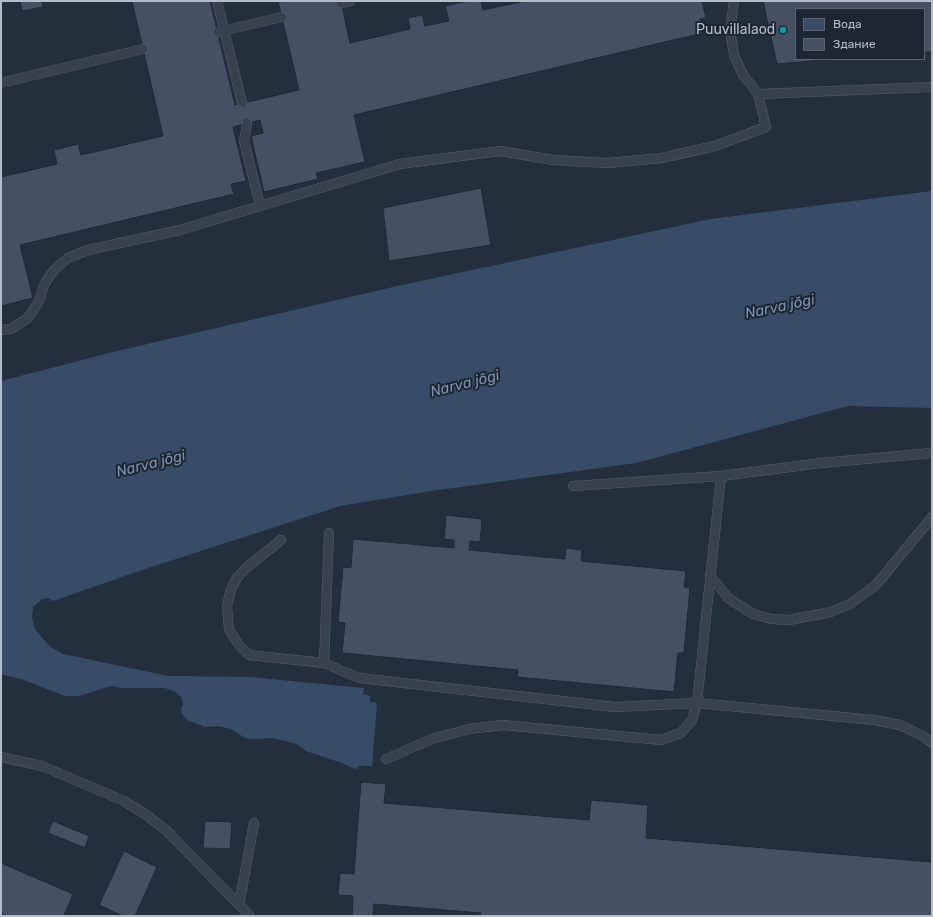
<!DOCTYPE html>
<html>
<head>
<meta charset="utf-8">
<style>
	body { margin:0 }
	#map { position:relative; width:933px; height:917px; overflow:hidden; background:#242f3e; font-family:Rubik,sans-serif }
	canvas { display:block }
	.frame { position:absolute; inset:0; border:2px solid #b4bcc9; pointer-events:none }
	.legend { position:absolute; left:795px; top:8px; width:130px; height:52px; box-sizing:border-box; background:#1d2633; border:1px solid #59626f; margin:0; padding:5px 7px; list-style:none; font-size:12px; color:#b4bcc9 }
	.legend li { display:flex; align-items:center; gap:8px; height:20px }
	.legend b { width:20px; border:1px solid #59626f }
</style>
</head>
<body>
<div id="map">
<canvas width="933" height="917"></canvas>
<div class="frame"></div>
<ul class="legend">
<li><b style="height:11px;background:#394c67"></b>Вода</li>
<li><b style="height:11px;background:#455162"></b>Здание</li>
</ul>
</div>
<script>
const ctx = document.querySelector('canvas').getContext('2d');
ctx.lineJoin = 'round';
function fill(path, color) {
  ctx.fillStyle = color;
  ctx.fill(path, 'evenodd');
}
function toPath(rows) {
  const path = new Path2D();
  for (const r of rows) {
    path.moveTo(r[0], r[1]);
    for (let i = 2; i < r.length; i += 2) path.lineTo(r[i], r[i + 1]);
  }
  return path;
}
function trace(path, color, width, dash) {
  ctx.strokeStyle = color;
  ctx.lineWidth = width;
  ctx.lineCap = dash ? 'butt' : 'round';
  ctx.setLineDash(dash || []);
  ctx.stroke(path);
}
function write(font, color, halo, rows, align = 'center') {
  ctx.font = font + ' Rubik,sans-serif';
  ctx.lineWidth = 4;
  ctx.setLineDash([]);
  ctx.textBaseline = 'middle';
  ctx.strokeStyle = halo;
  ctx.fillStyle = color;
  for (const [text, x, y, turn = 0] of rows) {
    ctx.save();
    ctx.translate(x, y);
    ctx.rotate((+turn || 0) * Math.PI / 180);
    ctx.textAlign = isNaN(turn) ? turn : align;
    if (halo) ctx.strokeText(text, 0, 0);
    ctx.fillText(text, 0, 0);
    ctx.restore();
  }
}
const water = toPath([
	[932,191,932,408,848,406,636,463,431,491,340,506,142,570,53,601,49,598,42,599,33,607,32,618,35,629,50,647,63,654,168,676,250,677,364,688,363,694,370,696,370,702,377,703,372,766,361,766,355,769,342,763,306,751,297,744,273,738,254,739,245,738,231,729,219,726,205,727,187,720,182,714,181,709,183,704,182,698,176,692,165,688,122,688,111,686,79,696,65,696,24,680,1,674,1,381,113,352,393,287,711,219]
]);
const building = toPath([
	[20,1,42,1,43,7,22,11,20,1],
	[132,1,210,1,235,105,299,90,278,1,341,1,350,43,410,29,408,18,422,15,425,26,449,21,445,6,468,1,481,1,483,10,525,1,702,1,706,18,700,19,703,33,354,115,365,162,316,173,318,179,264,192,251,136,263,133,260,120,233,127,246,181,231,184,234,194,20,245,33,298,1,306,1,177,57,164,54,150,78,144,81,155,163,136,132,1],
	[763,1,932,1,932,52,924,52,924,9,796,9,796,59,836,59,777,64,763,1],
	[481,188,491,245,389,261,383,208,481,188],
	[446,515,482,519,480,542,470,541,469,550,565,559,566,548,582,550,581,561,686,571,684,587,690,588,684,653,678,653,674,692,517,677,518,670,342,653,345,623,338,622,343,567,351,568,353,539,454,548,454,540,444,539,446,515],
	[361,782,386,784,384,803,589,820,591,800,648,805,646,838,932,862,932,916,480,916,481,913,374,904,373,916,352,916,353,896,338,895,340,873,354,874,361,782],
	[53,821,89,836,85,848,48,833,53,821],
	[205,821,232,822,230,849,203,848,205,821],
	[124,851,157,867,135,916,123,916,99,905,124,851],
	[1,863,73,894,64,916,7,916,1,913,1,863]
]);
const lane = toPath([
	[217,1,242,103],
	[341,3,350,1],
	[218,32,282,17],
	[1,83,143,49],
	[758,94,932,87],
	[247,123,244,141,260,205],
	[1,330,11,329,28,318,39,301,45,283,55,269,68,258,88,250,180,230,400,164,500,151,553,160,608,163,662,158,715,146,766,127,758,94,743,75,734,55,730,31,734,1],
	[721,476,697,703,874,720,900,725,923,736,932,743],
	[573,486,721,476,821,463,932,453],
	[281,540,246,568,237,578,231,589,227,606,229,629,238,644,249,655,324,663,359,678,615,707,697,703,692,720,681,733,661,740,503,725,469,729,432,739,386,759],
	[710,575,728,598,753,614,771,619,789,620,831,612,850,604,876,585,932,517],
	[324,663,329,533],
	[1,757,42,766,124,801,148,816,167,831,250,916],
	[239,905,254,823]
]);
const markers = [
	[783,30,4,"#0f9aa8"]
];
const poiNames = [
	["Puuvillalaod",775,30]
];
const waterNames = [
	["Narva jõgi",780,307,-12],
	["Narva jõgi",465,384,-14],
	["Narva jõgi",151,464,-14]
];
fill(water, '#394c67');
fill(building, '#455162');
trace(building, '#1f2835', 1);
trace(lane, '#565f6c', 10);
trace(lane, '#38414e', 9);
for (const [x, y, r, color] of markers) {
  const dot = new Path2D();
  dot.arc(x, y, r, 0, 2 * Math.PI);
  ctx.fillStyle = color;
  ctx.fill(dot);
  trace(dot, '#1d2633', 1.5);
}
write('14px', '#b4bcc9', '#1d2633', poiNames, 'right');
write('italic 15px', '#7c92b1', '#1d2633', waterNames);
</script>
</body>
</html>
